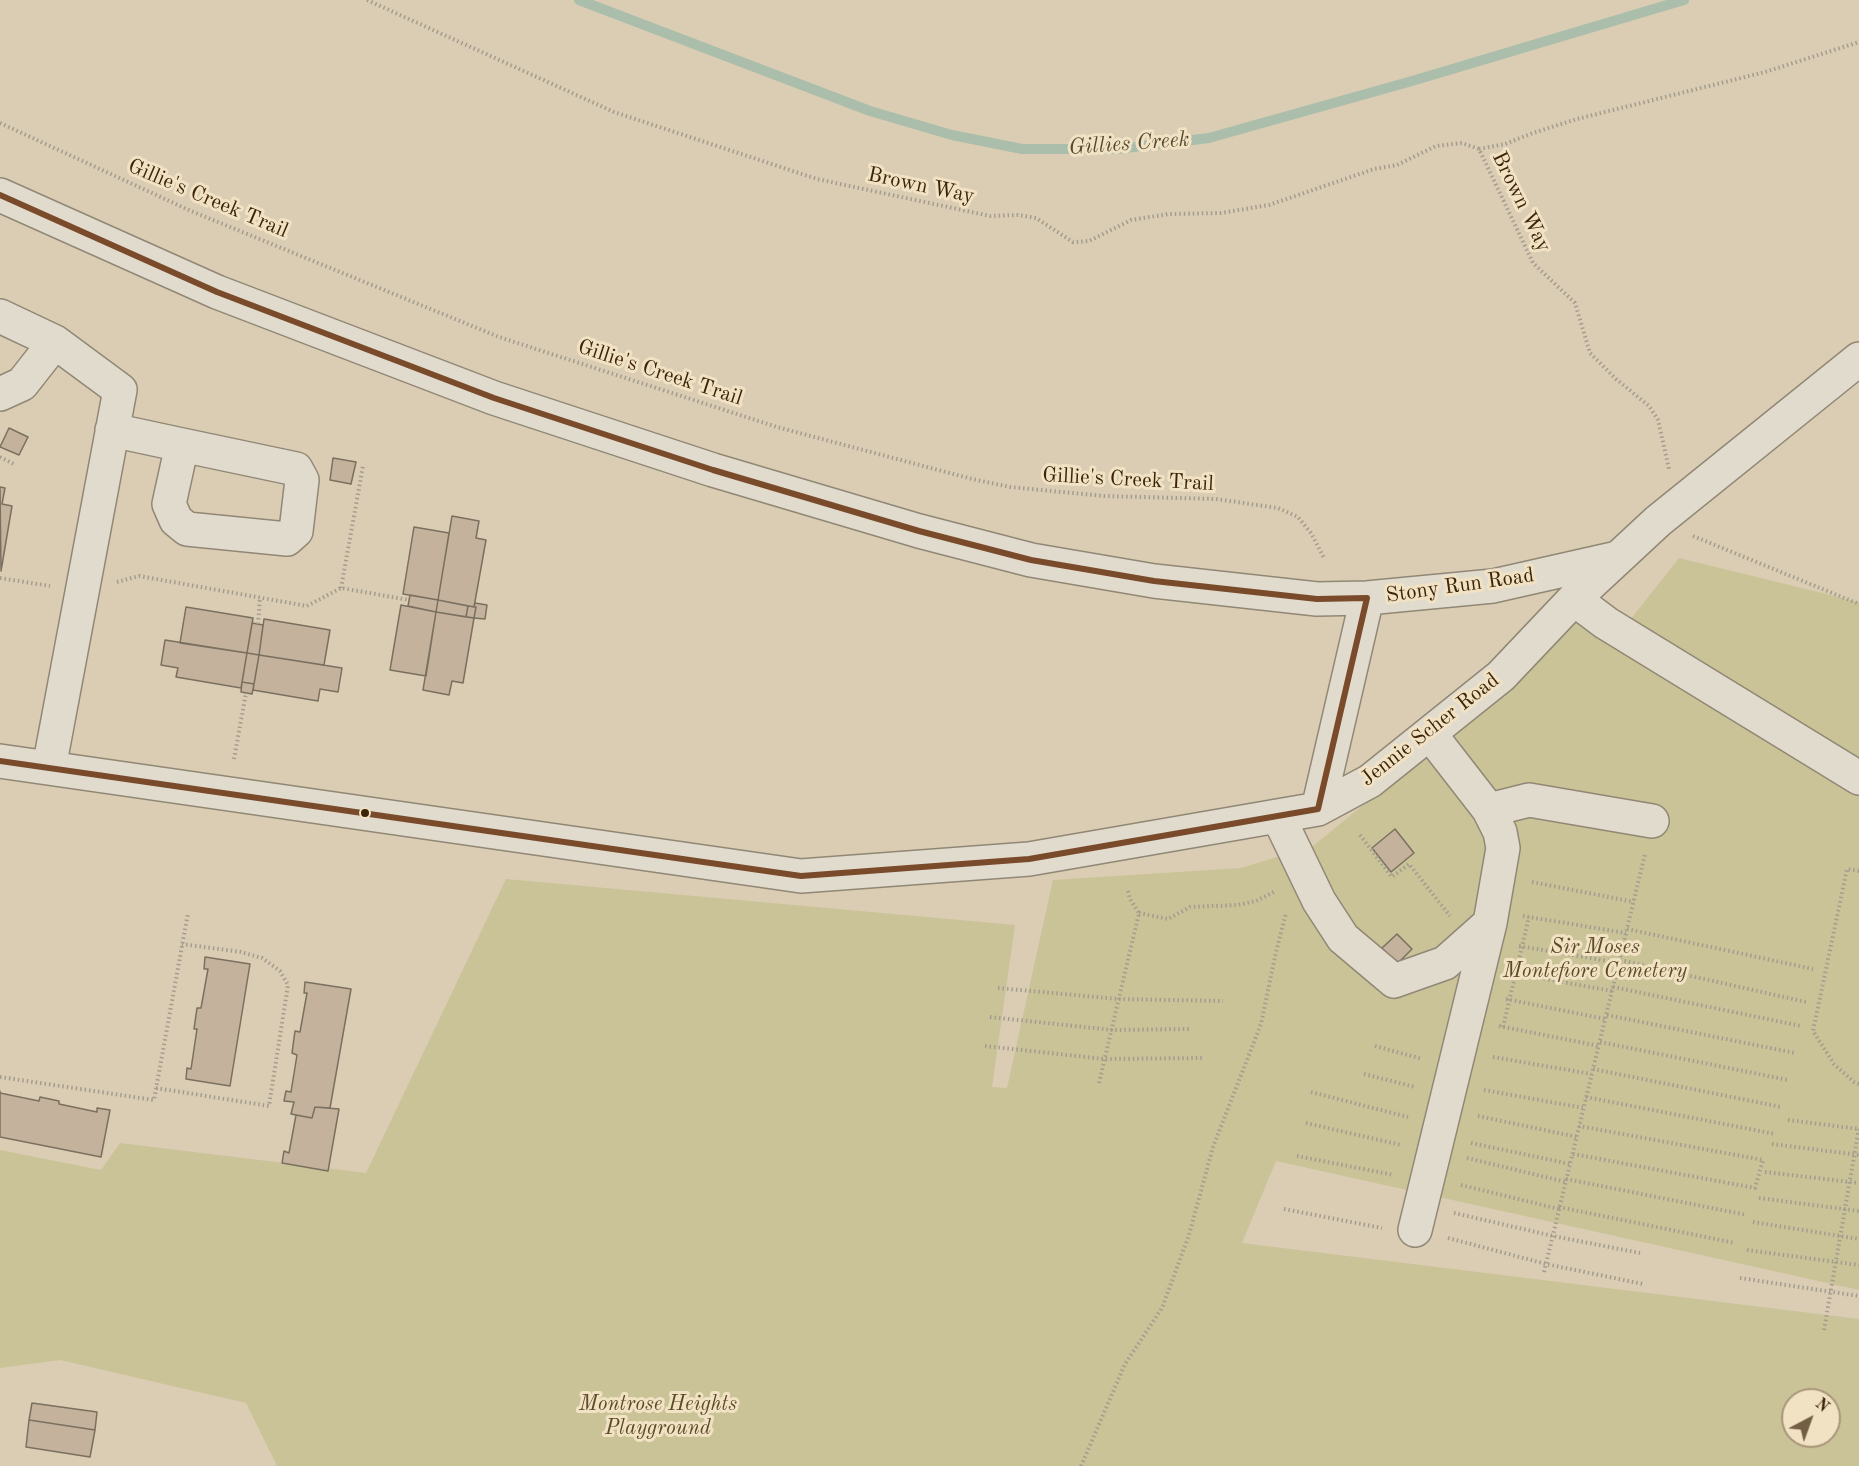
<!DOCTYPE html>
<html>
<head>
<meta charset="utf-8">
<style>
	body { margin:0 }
	#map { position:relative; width:1859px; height:1466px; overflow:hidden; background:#dacdb3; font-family:"Old Standard TT",serif }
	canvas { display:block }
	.north { position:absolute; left:1781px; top:1388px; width:60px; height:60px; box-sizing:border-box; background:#f1e2c4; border:2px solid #a99679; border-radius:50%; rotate:41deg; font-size:16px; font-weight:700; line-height:24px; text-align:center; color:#3c2409 }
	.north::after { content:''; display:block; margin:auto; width:21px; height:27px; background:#735f44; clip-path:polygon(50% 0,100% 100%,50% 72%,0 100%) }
</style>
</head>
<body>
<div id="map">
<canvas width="1859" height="1466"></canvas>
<div class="north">N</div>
</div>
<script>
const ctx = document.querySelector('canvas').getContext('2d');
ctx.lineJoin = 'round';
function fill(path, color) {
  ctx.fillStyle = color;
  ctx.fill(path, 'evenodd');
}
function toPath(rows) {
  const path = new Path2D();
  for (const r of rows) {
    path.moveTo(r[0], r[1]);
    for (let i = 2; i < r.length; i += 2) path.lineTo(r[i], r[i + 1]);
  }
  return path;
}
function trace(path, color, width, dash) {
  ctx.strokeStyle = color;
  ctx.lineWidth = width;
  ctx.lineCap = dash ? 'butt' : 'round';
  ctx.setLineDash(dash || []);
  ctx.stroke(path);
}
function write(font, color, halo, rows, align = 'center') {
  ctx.font = font + ' "Old Standard TT",serif';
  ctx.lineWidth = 6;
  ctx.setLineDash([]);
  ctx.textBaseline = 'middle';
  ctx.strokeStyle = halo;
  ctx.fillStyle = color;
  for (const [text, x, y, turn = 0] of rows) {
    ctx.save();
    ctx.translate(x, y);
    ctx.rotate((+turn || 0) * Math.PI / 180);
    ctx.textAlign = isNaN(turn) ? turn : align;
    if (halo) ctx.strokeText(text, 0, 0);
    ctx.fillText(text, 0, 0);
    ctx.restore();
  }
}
const green = toPath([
	[1679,558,1859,602,1859,1290,1276,1161,1242,1243,1859,1319,1859,1466,277,1466,246,1403,60,1360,0,1368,0,1150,101,1170,120,1143,366,1173,506,879,1015,925,992,1087,1007,1088,1053,880,1241,868,1313,846,1438,744,1576,617,1630,620],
	[1793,1400,1829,1400,1829,1436,1793,1436]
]);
const stream = toPath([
	[579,0,870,111,952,135,1022,149,1117,149,1209,138,1412,81,1684,0]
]);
const building = toPath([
	[9,428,28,437,19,455,0,447,9,428],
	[333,458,356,462,351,484,330,480,333,458],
	[0,487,5,488,2,504,12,506,1,571,0,487],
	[452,516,479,521,476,538,486,540,474,607,438,600,452,516],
	[414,527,449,533,438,600,403,594,414,527],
	[410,595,438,600,436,612,408,606,410,595],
	[438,600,468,606,466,617,436,612,438,600],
	[475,603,487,605,485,619,474,618,476,607,474,607,475,603],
	[401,605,436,612,426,676,390,670,401,605],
	[468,606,476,607,474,618,466,617,468,606],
	[186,607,253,618,247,653,180,643,186,607],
	[436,612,474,618,463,683,452,681,449,695,423,690,436,612],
	[264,619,330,630,324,665,259,655,264,619],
	[252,623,263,625,259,655,247,653,252,623],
	[165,640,247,653,241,688,176,677,178,668,161,665,165,640],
	[247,653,259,655,254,684,242,682,247,653],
	[259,655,342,668,338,692,320,689,318,701,253,690,259,655],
	[242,682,254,684,252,694,241,692,242,682],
	[1395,829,1414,853,1391,872,1372,848,1395,829],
	[1397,934,1412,949,1397,964,1382,948,1397,934],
	[205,957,250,964,230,1086,186,1079,187,1068,191,1069,197,1029,194,1029,197,1008,201,1008,208,969,204,969,205,957],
	[305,982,351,989,330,1108,315,1107,312,1118,291,1114,294,1102,284,1101,286,1091,291,1092,297,1055,292,1053,295,1031,300,1032,307,993,304,993,305,982],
	[0,1091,0,1093,39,1101,40,1097,59,1101,59,1104,97,1112,97,1108,110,1110,101,1157,0,1137,0,1091],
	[315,1107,339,1109,328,1171,282,1163,284,1151,289,1153,296,1115,312,1118,315,1107],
	[32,1403,97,1412,95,1430,29,1420,32,1403],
	[29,1420,95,1430,90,1457,26,1447,29,1420]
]);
const path = toPath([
	[367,0,614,112,817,179,990,216,1018,215,1036,218,1073,242,1089,241,1131,220,1169,214,1221,213,1269,205,1374,169,1397,165,1436,146,1462,143,1479,149,1533,263,1575,303,1590,353,1616,379,1649,406,1658,420,1669,469],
	[0,123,191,211,499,337,777,427,972,479,1010,487,1104,496,1216,499,1278,508,1298,517,1311,533,1324,558],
	[1479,149,1505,144,1533,133,1577,119,1765,72,1859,42],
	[0,457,14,464],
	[1693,536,1859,604],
	[0,578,50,586],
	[117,582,139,576,307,606,341,588,409,600],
	[341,588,363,466],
	[258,624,260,598],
	[234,759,246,693],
	[1360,835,1392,877,1409,864,1450,916],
	[1859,871,1847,869,1813,1031,1834,1064,1854,1082,1859,1084],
	[1532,882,1634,902],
	[1139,913,1168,919,1190,907,1238,905,1256,901,1276,891],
	[1523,916,1626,933],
	[1627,929,1813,969],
	[1519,946,1619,963],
	[1620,960,1806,1002],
	[1513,973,1612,991],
	[1613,987,1801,1026],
	[998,988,1118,999,1223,1001],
	[1506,999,1605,1019],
	[1607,1015,1795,1053],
	[990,1017,1112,1030,1190,1029],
	[1499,1026,1599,1046],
	[1503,1027,1529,917],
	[1600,1042,1788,1080],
	[985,1046,1104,1059,1202,1058],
	[1375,1046,1422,1059],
	[1493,1057,1591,1074],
	[1593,1069,1781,1107],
	[1364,1074,1415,1087],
	[0,1077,154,1100,188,913],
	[1099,1083,1139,913,1130,899,1128,891],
	[156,1088,269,1106,288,985,280,971,262,958,241,952,182,944],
	[1484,1090,1584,1108],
	[1311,1092,1408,1117],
	[1586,1097,1775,1134],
	[1478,1116,1577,1137],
	[1788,1120,1859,1129],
	[1306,1123,1401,1145],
	[1471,1143,1570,1164],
	[1772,1144,1859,1155],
	[1573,1154,1755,1188,1763,1160,1579,1126],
	[1297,1156,1394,1175],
	[1467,1158,1566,1182],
	[1765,1172,1859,1183],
	[1566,1179,1747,1215],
	[1461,1185,1559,1209],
	[1759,1198,1859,1211],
	[1559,1207,1735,1243],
	[1284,1209,1382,1228],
	[1454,1213,1553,1236,1640,1253],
	[1753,1222,1859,1239],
	[1448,1238,1546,1264,1643,1284],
	[1747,1250,1859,1265],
	[1544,1272,1645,854],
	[1740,1278,1859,1296],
	[1824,1330,1859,1128],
	[1081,1466,1125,1364,1162,1308,1189,1235,1213,1147,1261,1024,1276,952,1286,913]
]);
const minor = toPath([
	[0,195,217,292,494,398,713,470,919,531,1031,560,1154,581,1317,599,1367,598,1493,586,1617,558],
	[0,316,55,342,120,390,49,768],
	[0,394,22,384,55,342],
	[112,430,182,445,296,469,302,480,296,531,287,539,187,529,176,520,169,504,182,445],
	[1574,599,1606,623,1859,778],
	[0,761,801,876,1029,859,1318,809,1370,781,1501,676,1574,599,1658,521,1859,359],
	[1318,809,1367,598],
	[1489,810,1529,800,1652,821],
	[1278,816,1319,901,1343,938,1394,981,1445,963,1490,923,1503,848,1500,832,1489,810,1430,734],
	[1415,1230,1490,923]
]);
const bus1 = toPath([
	[0,195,217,292,494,398,713,470,919,531,1031,560,1154,581,1317,599,1367,598,1318,809,1029,859,801,876,0,761]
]);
const markers = [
	[365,813,5,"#3c2409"]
];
const streetNames = [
	["Brown Way",921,186,12],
	["Gillie's Creek Trail",208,199,23],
	["Brown Way",1521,202,64],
	["Gillie's Creek Trail",660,373,18],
	["Gillie's Creek Trail",1128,480,3],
	["Stony Run Road",1460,586,-8],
	["Jennie Scher Road",1430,730,-38]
];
const parkNames = [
	["Sir Moses",1595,947],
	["Montefiore Cemetery",1595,971],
	["Montrose Heights",658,1404],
	["Playground",658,1428]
];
const waterNames = [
	["Gillies Creek",1129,144,-4]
];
fill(green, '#cac398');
trace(stream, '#abbeab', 10);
fill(building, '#c5b29d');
trace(building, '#7a705f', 1.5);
trace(minor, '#918775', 36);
trace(path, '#a39c8f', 4, [1.5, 3]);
trace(minor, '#e1dbce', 33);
trace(bus1, '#7a4b2a', 6);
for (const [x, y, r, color] of markers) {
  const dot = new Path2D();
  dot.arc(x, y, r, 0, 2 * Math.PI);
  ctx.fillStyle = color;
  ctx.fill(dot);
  trace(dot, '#f1e2c4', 2);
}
write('21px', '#3c2409', '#f1e2c4', streetNames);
write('italic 21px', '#5c4a27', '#f1e2c4', parkNames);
write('italic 22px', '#534930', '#f1e2c4', waterNames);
</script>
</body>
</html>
